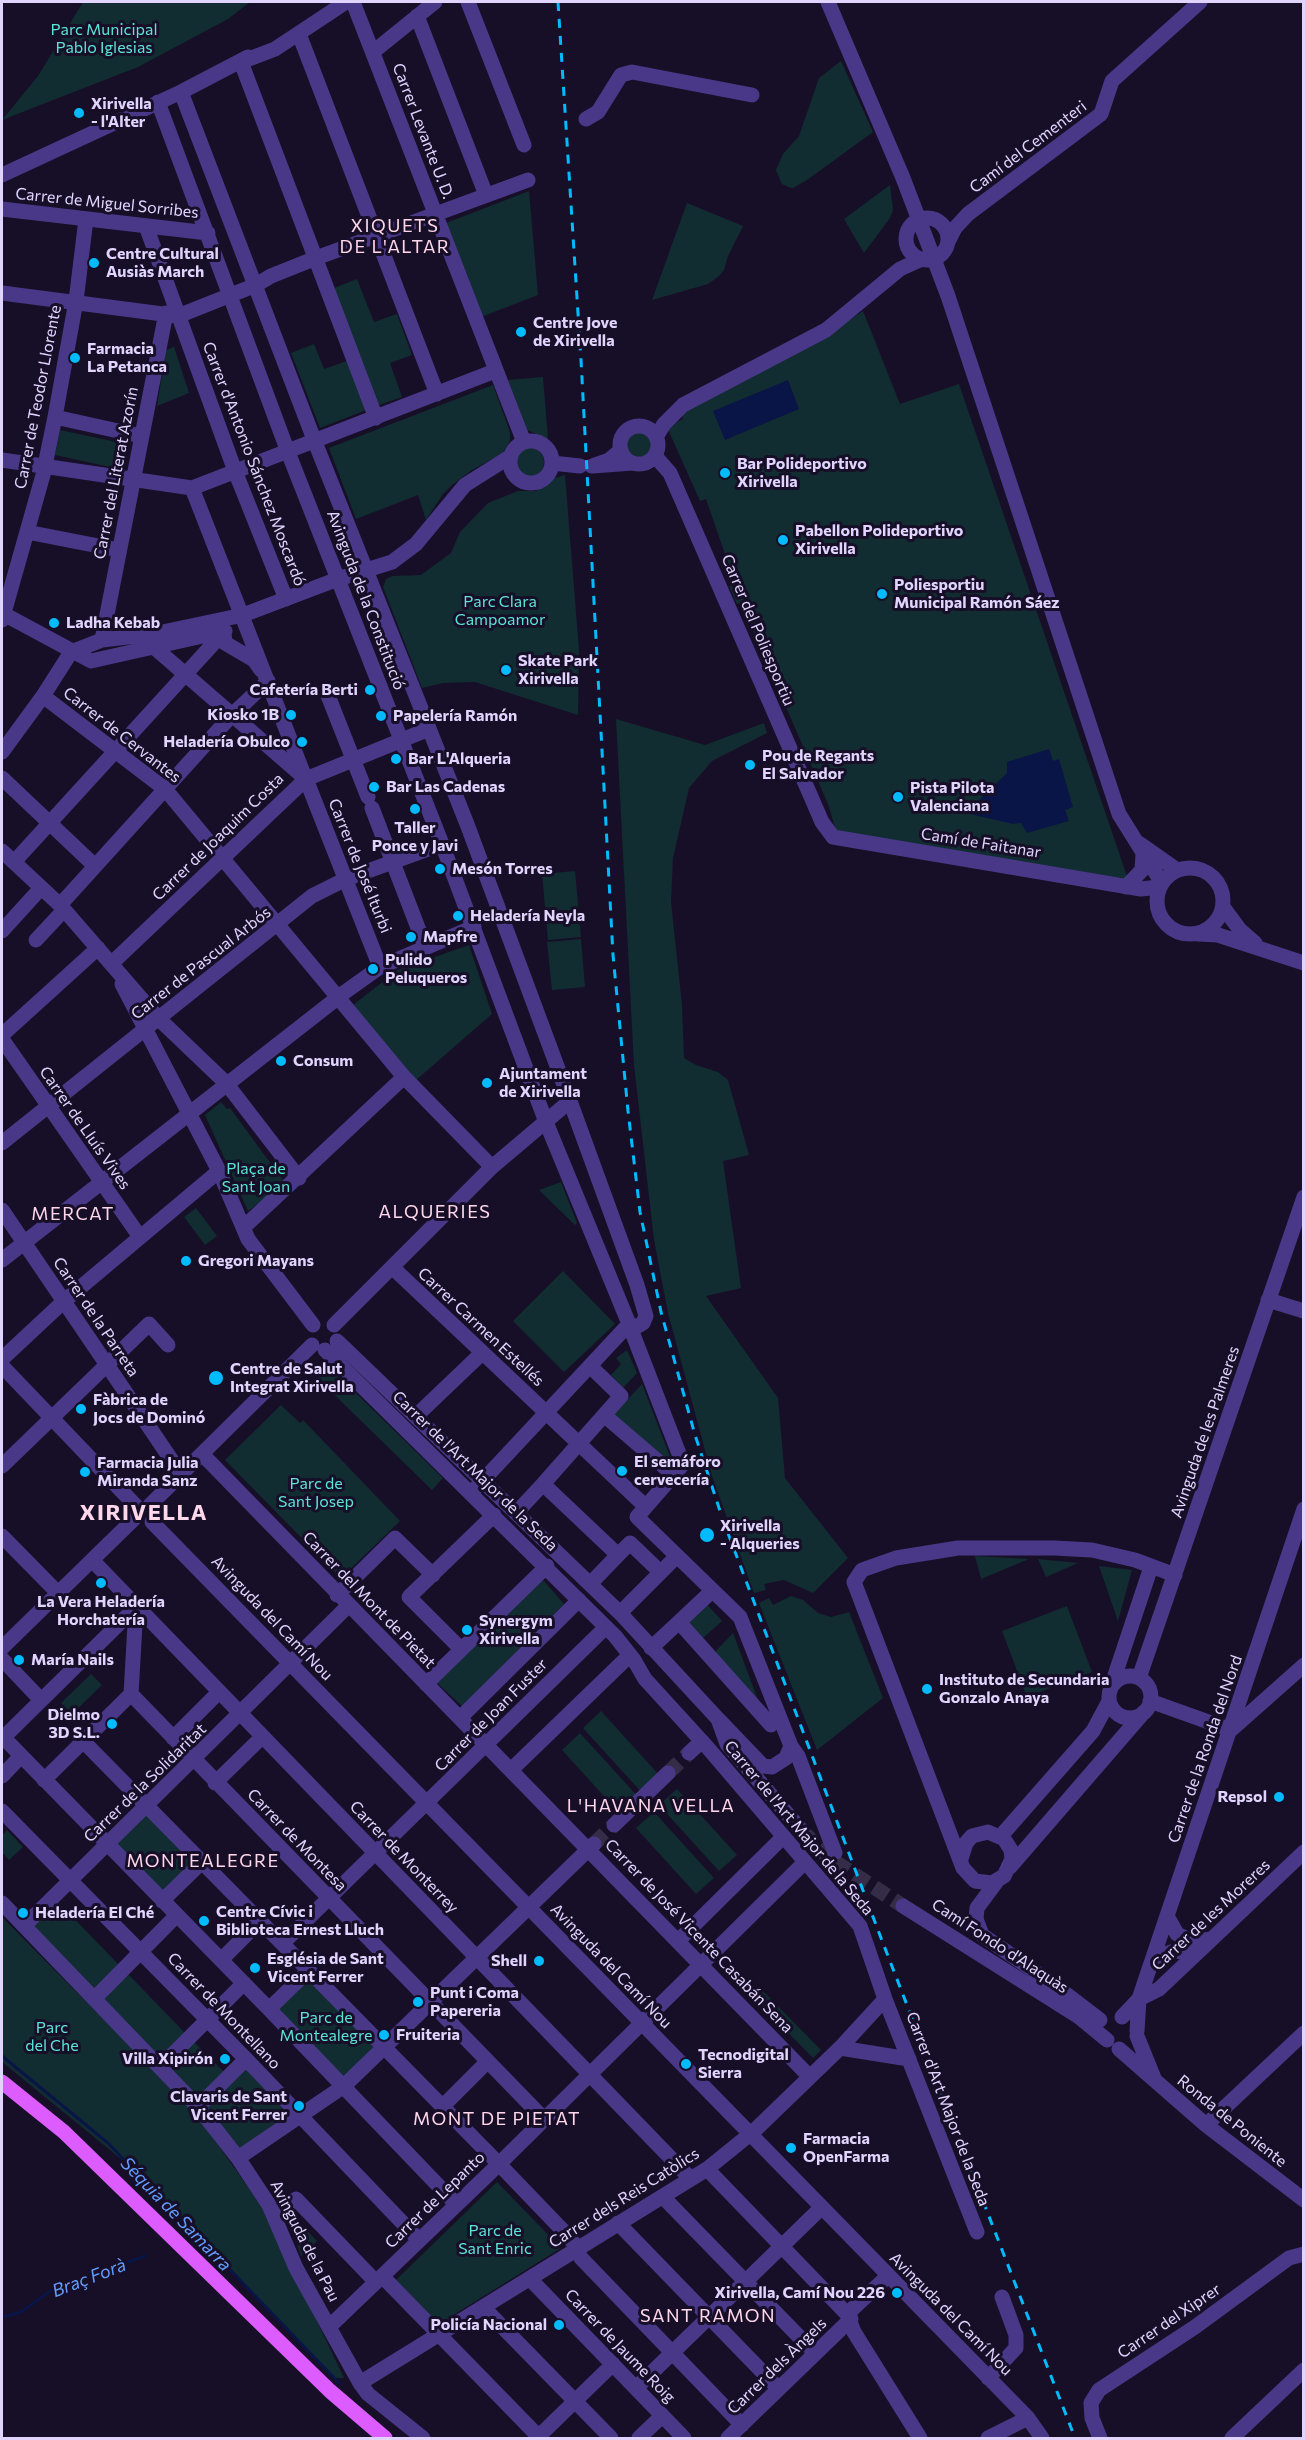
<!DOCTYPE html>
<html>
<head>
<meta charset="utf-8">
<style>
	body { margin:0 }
	#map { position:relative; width:1305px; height:2440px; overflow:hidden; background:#170f27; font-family:Commissioner,sans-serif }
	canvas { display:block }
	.frame { position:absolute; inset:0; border:3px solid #e1d5ff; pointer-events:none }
</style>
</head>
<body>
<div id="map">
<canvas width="1305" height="2440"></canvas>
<div class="frame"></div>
</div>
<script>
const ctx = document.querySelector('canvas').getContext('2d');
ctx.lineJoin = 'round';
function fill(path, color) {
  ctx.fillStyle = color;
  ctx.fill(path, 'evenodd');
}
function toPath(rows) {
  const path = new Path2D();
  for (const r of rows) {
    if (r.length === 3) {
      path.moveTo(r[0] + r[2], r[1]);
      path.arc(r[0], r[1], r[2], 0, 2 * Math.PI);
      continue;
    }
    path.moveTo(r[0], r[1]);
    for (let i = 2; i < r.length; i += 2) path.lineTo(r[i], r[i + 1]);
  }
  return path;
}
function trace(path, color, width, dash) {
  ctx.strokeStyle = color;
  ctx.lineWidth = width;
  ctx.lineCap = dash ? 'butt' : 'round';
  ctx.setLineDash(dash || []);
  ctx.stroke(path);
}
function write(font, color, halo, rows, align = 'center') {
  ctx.font = font + ' Commissioner,sans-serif';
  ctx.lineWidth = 6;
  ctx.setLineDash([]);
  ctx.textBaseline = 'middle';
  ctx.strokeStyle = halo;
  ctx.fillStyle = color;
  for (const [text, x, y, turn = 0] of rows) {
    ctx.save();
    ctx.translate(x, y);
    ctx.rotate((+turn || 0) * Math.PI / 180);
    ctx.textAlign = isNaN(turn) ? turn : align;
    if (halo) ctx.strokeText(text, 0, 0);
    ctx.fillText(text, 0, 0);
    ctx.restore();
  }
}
const green = toPath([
	[83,2,250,2,228,19,138,67,2,120,38,76],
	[841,61,873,132,807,180,793,188,788,187,782,184,776,170,783,154,799,136,819,78],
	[890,185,893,210,890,218,864,253,844,219],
	[529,191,538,295,481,317,446,223],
	[687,203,743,226,728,256,724,270,719,276,708,284,652,300],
	[357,279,374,322,397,314,412,355,390,363,402,397,379,405,334,288],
	[863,311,900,404,959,384,1128,879,837,834,828,804,741,603,737,604,729,586,735,583,706,499,700,501,667,427,683,419,681,411,820,339],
	[314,344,324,369,347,361,366,410,320,428,291,353],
	[174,347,189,393,157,406,166,350],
	[543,377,548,439,527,430,508,380],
	[493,385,510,432,510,441,503,453,472,470,452,485,443,494,426,520,418,495,356,519,329,448],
	[60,430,121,443,115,468,55,455],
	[639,445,12],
	[530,462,14],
	[565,475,579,650,578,715,475,682,443,683,422,688,383,587,386,579,393,576,421,575,451,553,460,532,488,503,518,491,536,491,555,478],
	[616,719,705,745,764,723,767,733,712,761,689,788,673,858,671,902,682,1005,684,1058,696,1065,718,1072,728,1080,749,1155,723,1161,741,1288,706,1296,778,1398,785,1478,848,1558,813,1593,784,1580,764,1584,766,1590,754,1593,712,1476,668,1313,654,1240,634,1065],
	[575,871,581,937,548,940,542,874],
	[581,939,585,987,552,990,547,942],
	[469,945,492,1014,415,1081,353,1005,398,970],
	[221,1102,227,1109,230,1108,285,1183,248,1211,205,1115],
	[561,1182,577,1223,575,1225,539,1190],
	[196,1208,217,1236,205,1245,184,1217],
	[563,1271,615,1324,564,1372,513,1321],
	[627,1350,637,1373,623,1388,611,1375,621,1364,616,1358],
	[323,1361,443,1478,432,1490,312,1373],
	[642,1384,671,1459,671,1463,613,1415],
	[281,1405,300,1423,303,1420,400,1521,341,1578,225,1460],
	[975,1556,1029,1559,981,1579],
	[1038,1559,1078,1563,1046,1577],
	[1099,1566,1132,1570,1118,1621],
	[543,1580,564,1604,462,1706,436,1682],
	[791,1596,803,1600,818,1613,831,1617,849,1612,883,1698,817,1750,759,1603,769,1598,773,1605],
	[704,1601,722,1621,703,1638,686,1619],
	[1067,1606,1092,1672,1027,1697,1002,1631],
	[733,1633,758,1700,715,1652],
	[91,1674,102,1685,72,1714,61,1703],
	[601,1711,661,1777,643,1794,583,1728],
	[580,1733,640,1799,622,1816,562,1750],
	[677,1789,737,1855,719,1871,659,1805],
	[148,1812,195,1860,162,1893,115,1845],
	[654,1812,714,1878,696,1894,636,1828],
	[7,1830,23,1847,9,1860,2,1852,2,1836],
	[58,1902,122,1968,94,1995,32,1927],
	[2,1917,191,2107,263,2208,344,2378,334,2378,121,2159,2,2062],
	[125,1971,187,2035,160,2062,98,1998],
	[308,1975,378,2047,343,2080,274,2008],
	[763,1991,821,2050,813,2058,755,1999],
	[191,2039,225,2073,197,2100,164,2066],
	[245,2068,289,2115,238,2154,199,2107],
	[497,2182,561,2248,439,2324,396,2280],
	[292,2216,317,2241,301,2256,289,2219]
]);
const water = toPath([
	[788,380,799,409,725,440,713,411],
	[1049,749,1053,761,1059,759,1073,807,1065,810,1069,821,1027,833,1021,823,1013,824,966,813,1007,773,1007,762]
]);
const stream = toPath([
	[2,2056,108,2143,340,2384],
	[2,2317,21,2312,53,2289,145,2256]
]);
const minorTunnel = toPath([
	[668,1773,689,1753],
	[802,1831,829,1858,903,1906],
	[594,1844,614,1825]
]);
const minor = toPath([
	[346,2,275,49,241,62,376,418],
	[353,2,524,442],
	[468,2,524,145],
	[828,2,903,178,948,296,1119,814,1162,883],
	[417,16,486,195],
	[299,34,437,394],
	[373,52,435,2],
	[158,102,288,452,442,844,546,1122,629,1324,636,1327,643,1323,646,1316,637,1285,570,1101,467,824,315,442,181,92],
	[586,119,598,112,621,75,632,72,752,95],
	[2,175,181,92,248,57],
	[2,209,208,233],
	[927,239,21],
	[146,226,235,471,286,599],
	[948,242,955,228,968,214,1101,114,1112,81,1200,2],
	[2,293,178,316,256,285,271,276,316,258,528,180],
	[55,417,141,436],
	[639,445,19],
	[656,437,664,424,683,405,826,330,900,269,922,259],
	[531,462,21],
	[621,450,609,460,592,466,633,463],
	[655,456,670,473,822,822,833,837,1141,889,1159,887],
	[2,460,192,488,495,371],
	[552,463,580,466],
	[192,488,304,775],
	[27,532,119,550],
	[2,613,91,661,225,631],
	[2,620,43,475,55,417,76,301,86,219],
	[224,632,225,643,254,660,261,670],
	[102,640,166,313],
	[155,648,306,779,380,967],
	[71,652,102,640,153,634,243,615,338,579,392,562,416,544,465,485,511,456],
	[327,693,368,797],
	[43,696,165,789,404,1077,492,1167],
	[2,752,43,696,71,652],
	[2,778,95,866],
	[372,808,425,946],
	[1140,844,1177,870],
	[2,851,60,905,159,1019,226,1083,299,1178],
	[14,862,224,632],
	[1190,901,33],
	[1126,887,1142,870,1143,854],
	[60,905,232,715,268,681],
	[1223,907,1240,930,1255,943],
	[2,931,41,888],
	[1198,934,1218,935,1304,963],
	[36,940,64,910],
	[112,963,306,779,429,729],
	[122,984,219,1171,248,1239,313,1325],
	[2,1035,98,948],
	[2,1039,140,1237],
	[2,1143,312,896,346,879,442,844],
	[2,1210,181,1474],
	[245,1226,404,1077],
	[2,1260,345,992,380,967,474,927],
	[392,1267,645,1506],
	[1268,1300,1304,1311],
	[334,1325,492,1167,570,1101],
	[337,1341,620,1613,718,1719,727,1744,802,1831],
	[325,1350,615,1636,634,1660,645,1679,708,1748,860,1926,885,1999,977,2232],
	[2,1359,63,1302,219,1171],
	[2,1366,136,1506],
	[604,1415,668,1470,674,1465],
	[416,1416,482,1353],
	[202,1454,809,2076],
	[2,1466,149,1324,168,1345],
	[543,1484,621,1396,590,1366],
	[472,1492,629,1324,683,1464,637,1517,740,1617,791,1746,786,1758,772,1767,763,1766,718,1719],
	[150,1505,312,1345],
	[516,1513,543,1484,618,1555,630,1543,654,1566],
	[152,1522,1028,2418,1042,2438],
	[2,1536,58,1593],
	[92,1560,691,2179],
	[590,1584,618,1555],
	[337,1595,395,1538,433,1575],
	[620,1613,676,1557],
	[679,1622,712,1591],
	[2,1648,134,1519],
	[651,1648,679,1622,771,1725],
	[461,1649,409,1597,494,1515],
	[2,1659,41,1700],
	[1130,1697,21],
	[1139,1678,1304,1197],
	[426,1684,547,1566],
	[1111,1687,1151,1567],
	[131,1694,544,2119],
	[1150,1701,1231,1730,1304,1665],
	[460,1718,579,1600],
	[2,1736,269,2009,455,2203],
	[3,1738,136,1607],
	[173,1738,219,1692],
	[83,1741,499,2164,571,2239,581,2258,742,2425],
	[791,1746,798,1756,835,1853],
	[689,1753,702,1741],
	[512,1769,630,1655],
	[2,1776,21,1756],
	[44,1780,131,1694,136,1607],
	[215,1783,262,1737],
	[2,1811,246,2059,418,2239],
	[614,1825,668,1773],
	[1000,1837,1093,1731,1109,1701],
	[961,1859,966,1843,972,1836,988,1832,1004,1839,1011,1850,1012,1859,1004,1876,992,1883,975,1881,963,1868,854,1582,862,1570,896,1558,958,1548,1054,1548,1092,1550,1135,1560,1175,1575],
	[1010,1867,1144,1712],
	[997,1881,977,1908,976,1919,982,1935,1053,1984,1100,2020],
	[162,1901,203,1861],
	[2,1903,198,2107,238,2158,269,2205,296,2268,360,2383,368,2394,423,2438],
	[903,1906,1079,2017,1107,2040],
	[1167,1916,1177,1934,1193,1942,1211,1939],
	[24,1926,348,1606],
	[679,1940,783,1837],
	[283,1943,606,1627],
	[1153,1958,1174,1951,1196,1953],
	[221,1960,261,1920],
	[94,1999,177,1915],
	[269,2009,309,1970],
	[1122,2017,1139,1999,1159,1989,1304,1852],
	[1137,2031,1139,1999,1304,1509],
	[1137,2036,1154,2078],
	[840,2048,909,2059],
	[1119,2049,1206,2125,1304,2200],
	[160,2067,244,1983],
	[443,2106,487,2062],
	[198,2107,246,2059],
	[1206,2125,1304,2033],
	[238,2158,344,2086,594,1844],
	[707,2169,847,2314,854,2332,920,2438],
	[663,2197,815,2353],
	[275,2216,296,2199,376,2282],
	[618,2223,778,2388],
	[382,2276,539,2437],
	[530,2279,684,2438],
	[483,2307,611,2438],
	[847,2314,888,2276],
	[329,2327,499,2164,805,1862],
	[988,2378,1016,2348,1016,2335,1002,2297],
	[360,2383,707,2169,754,2131,840,2048,885,1999],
	[636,2388,821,2208],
	[537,2438,613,2364],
	[639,2438,662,2416],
	[728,2438,851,2319],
	[988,2438,1028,2418],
	[1100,2438,1092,2418,1091,2403,1099,2390,1195,2327,1289,2258,1304,2254],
	[1232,2438,1304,2370]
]);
const major = toPath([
	[2,2082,64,2132,330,2391,385,2438]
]);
const rail = toPath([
	[558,2,581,360,613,955,628,1111,640,1212,661,1312,695,1435,723,1520,881,1938,1075,2438]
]);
const markers = [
	[79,113,6,"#01bbff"],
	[94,263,6,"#01bbff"],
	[521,332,6,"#01bbff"],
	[75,358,6,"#01bbff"],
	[725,473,6,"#01bbff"],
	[783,540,6,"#01bbff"],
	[882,594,6,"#01bbff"],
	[54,623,6,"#01bbff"],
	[506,670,6,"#01bbff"],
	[370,690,6,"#01bbff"],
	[291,715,6,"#01bbff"],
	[381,716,6,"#01bbff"],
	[302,742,6,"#01bbff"],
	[396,759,6,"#01bbff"],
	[750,765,6,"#01bbff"],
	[374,787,6,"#01bbff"],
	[898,797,6,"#01bbff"],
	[415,809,6,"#01bbff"],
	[440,869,6,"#01bbff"],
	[458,916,6,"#01bbff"],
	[411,937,6,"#01bbff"],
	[373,969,6,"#01bbff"],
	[281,1061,6,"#01bbff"],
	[487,1083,6,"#01bbff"],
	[186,1261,6,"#01bbff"],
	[216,1378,8,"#01bbff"],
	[81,1409,6,"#01bbff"],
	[622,1471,6,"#01bbff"],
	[85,1472,6,"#01bbff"],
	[707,1535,8,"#01bbff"],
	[101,1583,6,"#01bbff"],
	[467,1630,6,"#01bbff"],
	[19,1660,6,"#01bbff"],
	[927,1689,6,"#01bbff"],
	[112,1724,6,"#01bbff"],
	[1279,1797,6,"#01bbff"],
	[23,1913,6,"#01bbff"],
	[204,1921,6,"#01bbff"],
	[539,1961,6,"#01bbff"],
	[255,1968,6,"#01bbff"],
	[418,2002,6,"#01bbff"],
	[384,2035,6,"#01bbff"],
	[225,2059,6,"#01bbff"],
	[686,2064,6,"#01bbff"],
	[299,2106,6,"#01bbff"],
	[791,2148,6,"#01bbff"],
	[897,2293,6,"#01bbff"],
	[559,2325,6,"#01bbff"]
];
const parkNames = [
	["Parc Municipal",104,30],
	["Pablo Iglesias",104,48],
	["Parc Clara",500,602],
	["Campoamor",500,620],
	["Plaça de",256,1169],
	["Sant Joan",256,1187],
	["Parc de",316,1484],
	["Sant Josep",316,1502],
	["Parc de",326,2018],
	["Montealegre",326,2036],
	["Parc",52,2028],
	["del Che",52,2046],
	["Parc de",495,2231],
	["Sant Enric",495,2249]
];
const poiNames = [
	["Xirivella",91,104],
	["- l'Alter",91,122],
	["Centre Cultural",106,254],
	["Ausiàs March",106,272],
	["Centre Jove",533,323],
	["de Xirivella",533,341],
	["Farmacia",87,349],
	["La Petanca",87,367],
	["Bar Polideportivo",737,464],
	["Xirivella",737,482],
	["Pabellon Polideportivo",795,531],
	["Xirivella",795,549],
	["Poliesportiu",894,585],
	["Municipal Ramón Sáez",894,603],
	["Ladha Kebab",66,623],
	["Skate Park",518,661],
	["Xirivella",518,679],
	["Cafetería Berti",358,690,"right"],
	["Kiosko 1B",279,715,"right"],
	["Papelería Ramón",393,716],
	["Heladería Obulco",290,742,"right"],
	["Pou de Regants",762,756],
	["El Salvador",762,774],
	["Bar L'Alqueria",408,759],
	["Bar Las Cadenas",386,787],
	["Pista Pilota",910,788],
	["Valenciana",910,806],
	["Taller",415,828,"center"],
	["Ponce y Javi",415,846,"center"],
	["Mesón Torres",452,869],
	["Heladería Neyla",470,916],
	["Mapfre",423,937],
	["Pulido",385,960],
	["Peluqueros",385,978],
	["Consum",293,1061],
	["Ajuntament",499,1074],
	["de Xirivella",499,1092],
	["Gregori Mayans",198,1261],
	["Centre de Salut",230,1369],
	["Integrat Xirivella",230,1387],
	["Fàbrica de",93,1400],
	["Jocs de Dominó",93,1418],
	["El semáforo",634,1462],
	["cervecería",634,1480],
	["Farmacia Julia",97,1463],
	["Miranda Sanz",97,1481],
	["Xirivella",720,1526],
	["- Alqueries",720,1544],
	["La Vera Heladería",101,1602,"center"],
	["Horchatería",101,1620,"center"],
	["Synergym",479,1621],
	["Xirivella",479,1639],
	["María Nails",31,1660],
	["Instituto de Secundaria",939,1680],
	["Gonzalo Anaya",939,1698],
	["Dielmo",100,1715,"right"],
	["3D S.L.",100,1733,"right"],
	["Repsol",1267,1797,"right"],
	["Centre Cívic i",216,1912],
	["Biblioteca Ernest Lluch",216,1930],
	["Heladería El Ché",35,1913],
	["Església de Sant",267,1959],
	["Vicent Ferrer",267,1977],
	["Shell",527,1961,"right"],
	["Punt i Coma",430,1993],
	["Papereria",430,2011],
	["Fruiteria",396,2035],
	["Tecnodigital",698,2055],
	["Sierra",698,2073],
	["Villa Xipirón",213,2059,"right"],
	["Clavaris de Sant",287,2097,"right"],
	["Vicent Ferrer",287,2115,"right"],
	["Farmacia",803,2139],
	["OpenFarma",803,2157],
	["Xirivella, Camí Nou 226",885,2293,"right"],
	["Policía Nacional",547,2325,"right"]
];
const streetNames = [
	["Carrer Levante U. D.",423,131,69],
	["Camí del Cementeri",1028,147,-37],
	["Carrer de Miguel Sorribes",107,203,6],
	["Carrer de Teodor Llorente",38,397,-79],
	["Carrer d'Antonio Sánchez Moscardó",254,464,69],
	["Carrer del Literat Azorín",116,473,-79],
	["Avinguda de la Constitució",366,600,69],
	["Carrer del Poliesportiu",758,630,67],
	["Carrer de Cervantes",122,735,38],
	["Carrer de Joaquim Costa",218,837,-44],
	["Camí de Faitanar",981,843,9],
	["Carrer de José Iturbi",360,866,68],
	["Carrer de Pascual Arbós",201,963,-38],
	["Carrer de Lluís Vives",85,1128,55],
	["Carrer de la Parreta",96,1317,56],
	["Carrer Carmen Estellés",481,1327,43],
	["Avinguda de les Palmeres",1205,1432,-71],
	["Carrer de l'Art Major de la Seda",475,1471,44],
	["Carrer del Mont de Pietat",369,1600,46],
	["Avinguda del Camí Nou",272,1618,46],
	["Carrer de Joan Fuster",491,1715,-45],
	["Carrer de la Ronda del Nord",1205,1749,-71],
	["Carrer de la Solidaritat",145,1783,-44],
	["Carrer de l'Art Major de la Seda",799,1828,50],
	["Carrer de Montesa",297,1840,46],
	["Carrer de Monterrey",404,1857,46],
	["Carrer de les Moreres",1211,1915,-43],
	["Carrer de José Vicente Casabán Sena",699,1936,46],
	["Camí Fondo d'Alaquàs",1000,1946,33],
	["Avinguda del Camí Nou",611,1966,46],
	["Carrer de Montellano",224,2011,46],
	["Carrer d'Art Major de la Seda",948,2109,69],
	["Ronda de Poniente",1232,2121,39],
	["Carrer dels Reis Catòlics",624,2198,-32],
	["Carrer de Lepanto",435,2200,-44],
	["Avinguda de la Pau",305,2241,63],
	["Avinguda del Camí Nou",951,2314,45],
	["Carrer del Xiprer",1169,2321,-34],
	["Carrer de Jaume Roig",620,2346,46],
	["Carrer dels Àngels",777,2366,-44]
];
const neighbourhoodNames = [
	["XIQUETS",395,226],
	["DE L'ALTAR",395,247],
	["ALQUERIES",435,1212],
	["MERCAT",73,1214],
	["L'HAVANA VELLA",651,1806],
	["MONTEALEGRE",203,1861],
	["MONT DE PIETAT",497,2119],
	["SANT RAMON",708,2316]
];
const waterNames = [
	["Séquia de Samarra",176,2214,46],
	["Braç Forà",89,2278,-21]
];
const districtNames = [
	["XIRIVELLA",144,1513]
];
fill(green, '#112d31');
fill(water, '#091546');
trace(stream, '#091546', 3);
trace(minorTunnel, '#352d47', 15, [15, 8]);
trace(minor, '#493888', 15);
trace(major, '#dd5cff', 15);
trace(rail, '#01bbff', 3, [9, 8]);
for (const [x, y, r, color] of markers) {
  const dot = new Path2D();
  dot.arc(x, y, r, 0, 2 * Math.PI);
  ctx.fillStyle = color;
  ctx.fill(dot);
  trace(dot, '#170f27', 2);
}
write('16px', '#5ce4d8', '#170f27', parkNames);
write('bold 16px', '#e1d5ff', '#170f27', poiNames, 'left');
write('16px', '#e1d5ff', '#170f27', streetNames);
ctx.letterSpacing = '1.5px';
write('18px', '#ffd7ea', '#170f27', neighbourhoodNames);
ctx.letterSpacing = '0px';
write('italic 18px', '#639dff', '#170f27', waterNames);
ctx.letterSpacing = '1.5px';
write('bold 22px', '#ffd7ea', '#170f27', districtNames);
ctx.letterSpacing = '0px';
</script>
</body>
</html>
